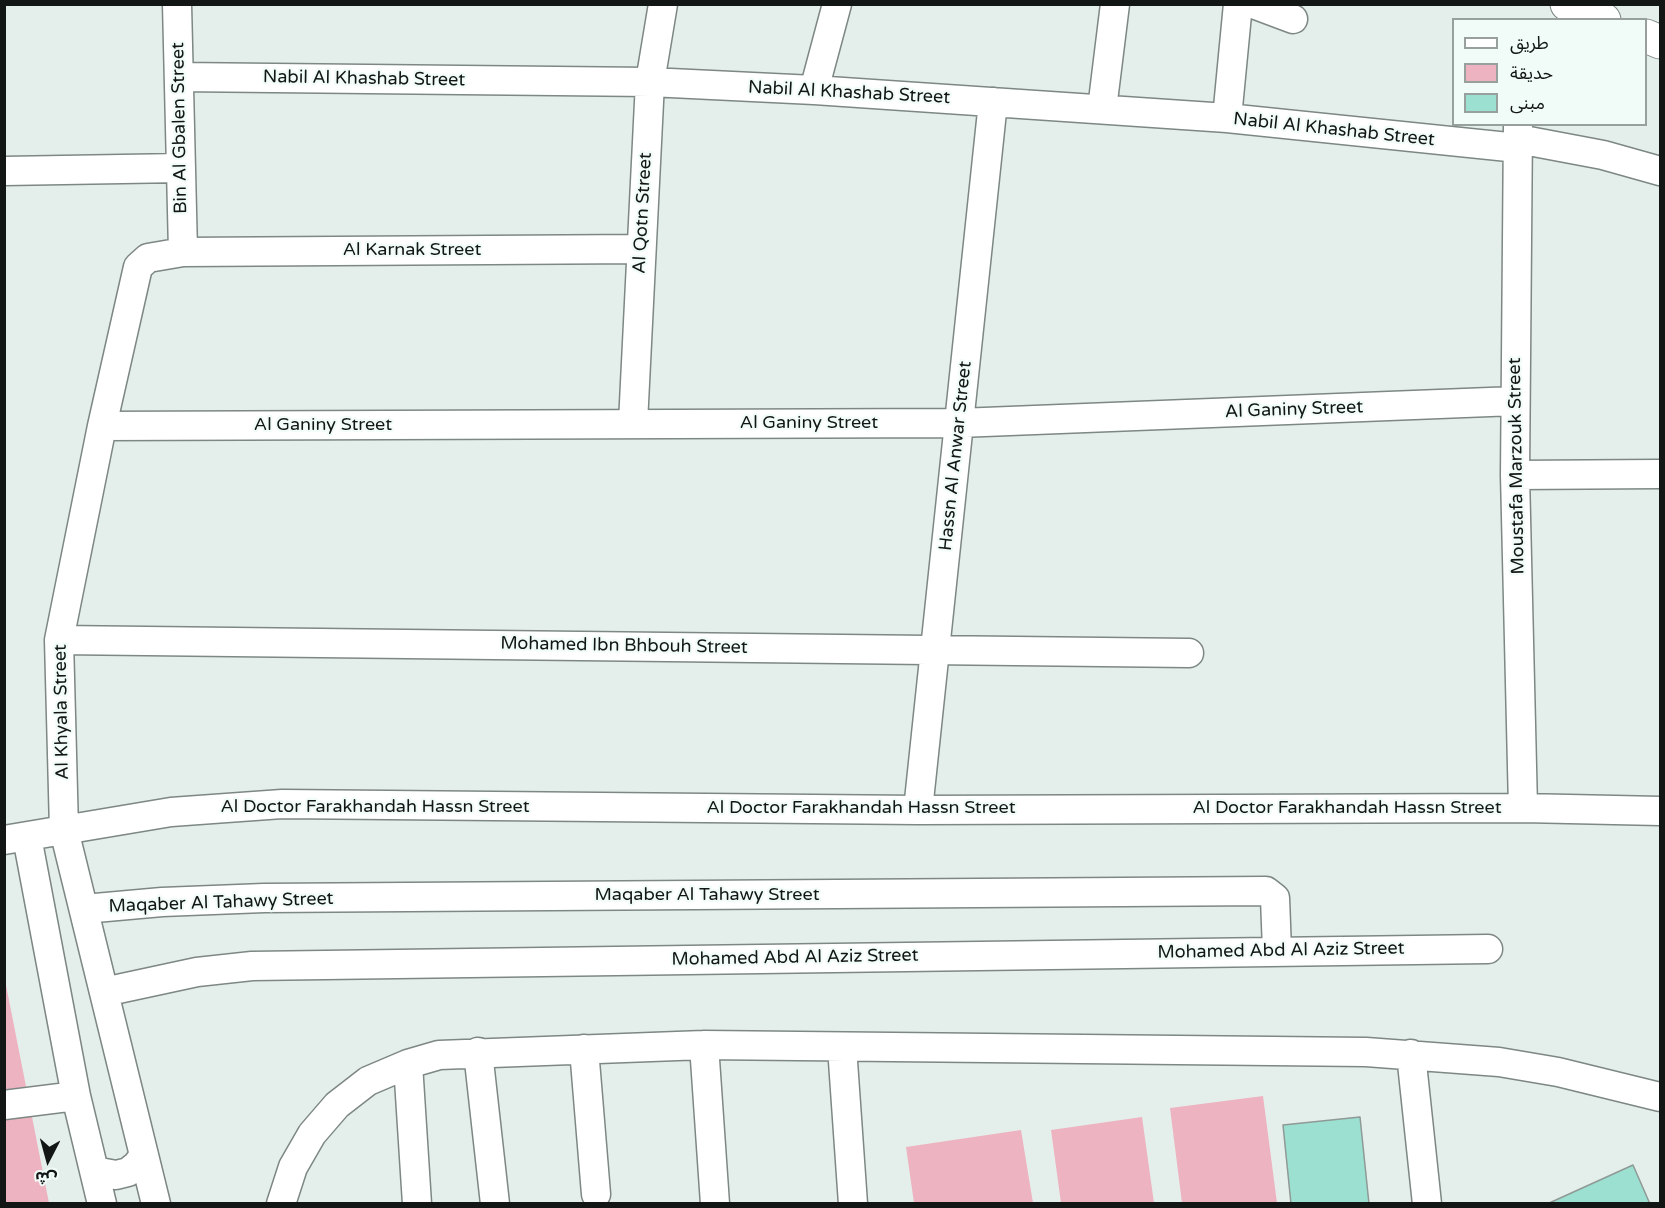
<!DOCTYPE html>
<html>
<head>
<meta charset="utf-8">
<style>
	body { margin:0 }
	#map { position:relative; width:1665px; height:1208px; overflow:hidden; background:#e4efec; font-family:"Varela Round","Noto Sans Arabic",sans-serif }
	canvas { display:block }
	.frame { position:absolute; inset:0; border:6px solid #121615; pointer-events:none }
	.legend { position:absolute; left:1452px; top:18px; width:195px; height:108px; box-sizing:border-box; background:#f1fcf9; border:2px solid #98a09e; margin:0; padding:8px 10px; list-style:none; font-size:18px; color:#121615 }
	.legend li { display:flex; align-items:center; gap:12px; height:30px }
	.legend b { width:30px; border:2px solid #98a09e }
	.north { position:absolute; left:18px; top:1130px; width:60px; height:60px; -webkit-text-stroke:4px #f1fcf9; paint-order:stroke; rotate:186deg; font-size:16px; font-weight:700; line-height:24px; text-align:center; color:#121615 }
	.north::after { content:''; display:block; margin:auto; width:21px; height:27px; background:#121615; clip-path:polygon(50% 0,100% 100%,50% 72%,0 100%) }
</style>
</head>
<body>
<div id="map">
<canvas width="1665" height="1208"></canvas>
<div class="frame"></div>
<ul class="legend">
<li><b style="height:8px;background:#fff"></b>طريق</li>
<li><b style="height:16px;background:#edb3c0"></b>حديقة</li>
<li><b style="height:16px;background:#9be0d0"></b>مبنى</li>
</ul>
<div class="north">ش</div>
</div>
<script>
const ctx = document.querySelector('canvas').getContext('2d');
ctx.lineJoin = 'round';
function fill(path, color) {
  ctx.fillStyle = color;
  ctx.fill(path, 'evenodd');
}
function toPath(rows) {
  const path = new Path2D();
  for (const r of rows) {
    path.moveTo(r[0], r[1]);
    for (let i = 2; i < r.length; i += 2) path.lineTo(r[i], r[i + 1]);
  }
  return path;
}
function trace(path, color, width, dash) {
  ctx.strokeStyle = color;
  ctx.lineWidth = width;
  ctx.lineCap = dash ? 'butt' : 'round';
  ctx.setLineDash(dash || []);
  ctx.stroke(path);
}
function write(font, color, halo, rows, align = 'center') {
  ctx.font = font + ' "Varela Round",sans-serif';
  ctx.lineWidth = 4.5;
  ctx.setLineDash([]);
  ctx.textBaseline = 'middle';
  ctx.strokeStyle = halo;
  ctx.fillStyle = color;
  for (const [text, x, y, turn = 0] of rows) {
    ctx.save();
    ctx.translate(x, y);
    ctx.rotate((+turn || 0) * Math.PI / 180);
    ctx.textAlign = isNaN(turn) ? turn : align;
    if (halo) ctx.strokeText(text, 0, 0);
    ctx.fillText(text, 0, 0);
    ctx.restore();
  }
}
const green = toPath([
	[5,980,49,1203,5,1203],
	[1263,1096,1277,1203,1182,1203,1170,1108],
	[1142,1117,1154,1203,1061,1203,1051,1130],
	[1021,1130,1033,1203,914,1203,906,1147]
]);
const building = toPath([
	[1360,1117,1369,1204,1291,1204,1283,1125,1360,1117],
	[1633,1165,1650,1204,1547,1204,1633,1165]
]);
const minor = toPath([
	[177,4,183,252],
	[1253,4,1293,19],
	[179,77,650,82,814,90,1227,118,1518,148],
	[814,90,837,4],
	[1102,109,1115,4],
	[1227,118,1238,4],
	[1518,124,1515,475,1523,808],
	[1518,139,1603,155,1660,171],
	[4,171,181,168],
	[633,423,650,82,663,4],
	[102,426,959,423,1515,401],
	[1515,475,1660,474],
	[59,640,1189,653],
	[918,810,993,102],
	[27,837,76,1096,102,1204],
	[4,840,171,812,282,804,918,810,1523,808,1660,811],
	[84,909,162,902,264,898,1266,891,1275,898,1277,951],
	[104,992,197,972,252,966,1488,949],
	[704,1045,715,1204],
	[842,1047,853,1204],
	[584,1049,596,1194],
	[478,1052,495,1204],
	[1411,1054,1427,1204],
	[408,1064,417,1204],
	[4,1105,76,1096],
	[94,1171,116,1175,128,1172,137,1165,144,1155],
	[156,1204,64,830,59,640,102,426,138,267,148,258,183,252,641,249],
	[281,1204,293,1167,312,1134,337,1105,368,1081,408,1064,439,1055,704,1045,1366,1052,1499,1062,1558,1072,1660,1097]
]);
const highway = toPath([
	[1567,4,1604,20],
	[1646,36,1660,42]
]);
const streetNames = [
	["Nabil Al Khashab Street",364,79,1],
	["Nabil Al Khashab Street",849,93,3],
	["Bin Al Gbalen Street",180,128,-91],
	["Nabil Al Khashab Street",1334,130,6],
	["Al Qotn Street",643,213,-87],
	["Al Karnak Street",412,250],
	["Al Ganiny Street",1294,410,-2],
	["Al Ganiny Street",809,423],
	["Al Ganiny Street",323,425],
	["Hassn Al Anwar Street",956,456,-84],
	["Moustafa Marzouk Street",1517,466,-91],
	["Mohamed Ibn Bhbouh Street",624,646,1],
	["Al Khyala Street",62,712,-91],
	["Al Doctor Farakhandah Hassn Street",375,807],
	["Al Doctor Farakhandah Hassn Street",861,808],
	["Al Doctor Farakhandah Hassn Street",1347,808],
	["Maqaber Al Tahawy Street",707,895],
	["Maqaber Al Tahawy Street",221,903,-2],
	["Mohamed Abd Al Aziz Street",1281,951,-1],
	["Mohamed Abd Al Aziz Street",795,958,-1]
];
fill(green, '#edb3c0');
fill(building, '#9be0d0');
trace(building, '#8f9996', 1.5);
trace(minor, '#7d8784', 31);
trace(highway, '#7d8784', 35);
trace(minor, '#fff', 28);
trace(highway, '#fff', 33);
write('18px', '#121615', '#f1fcf9', streetNames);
</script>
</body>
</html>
